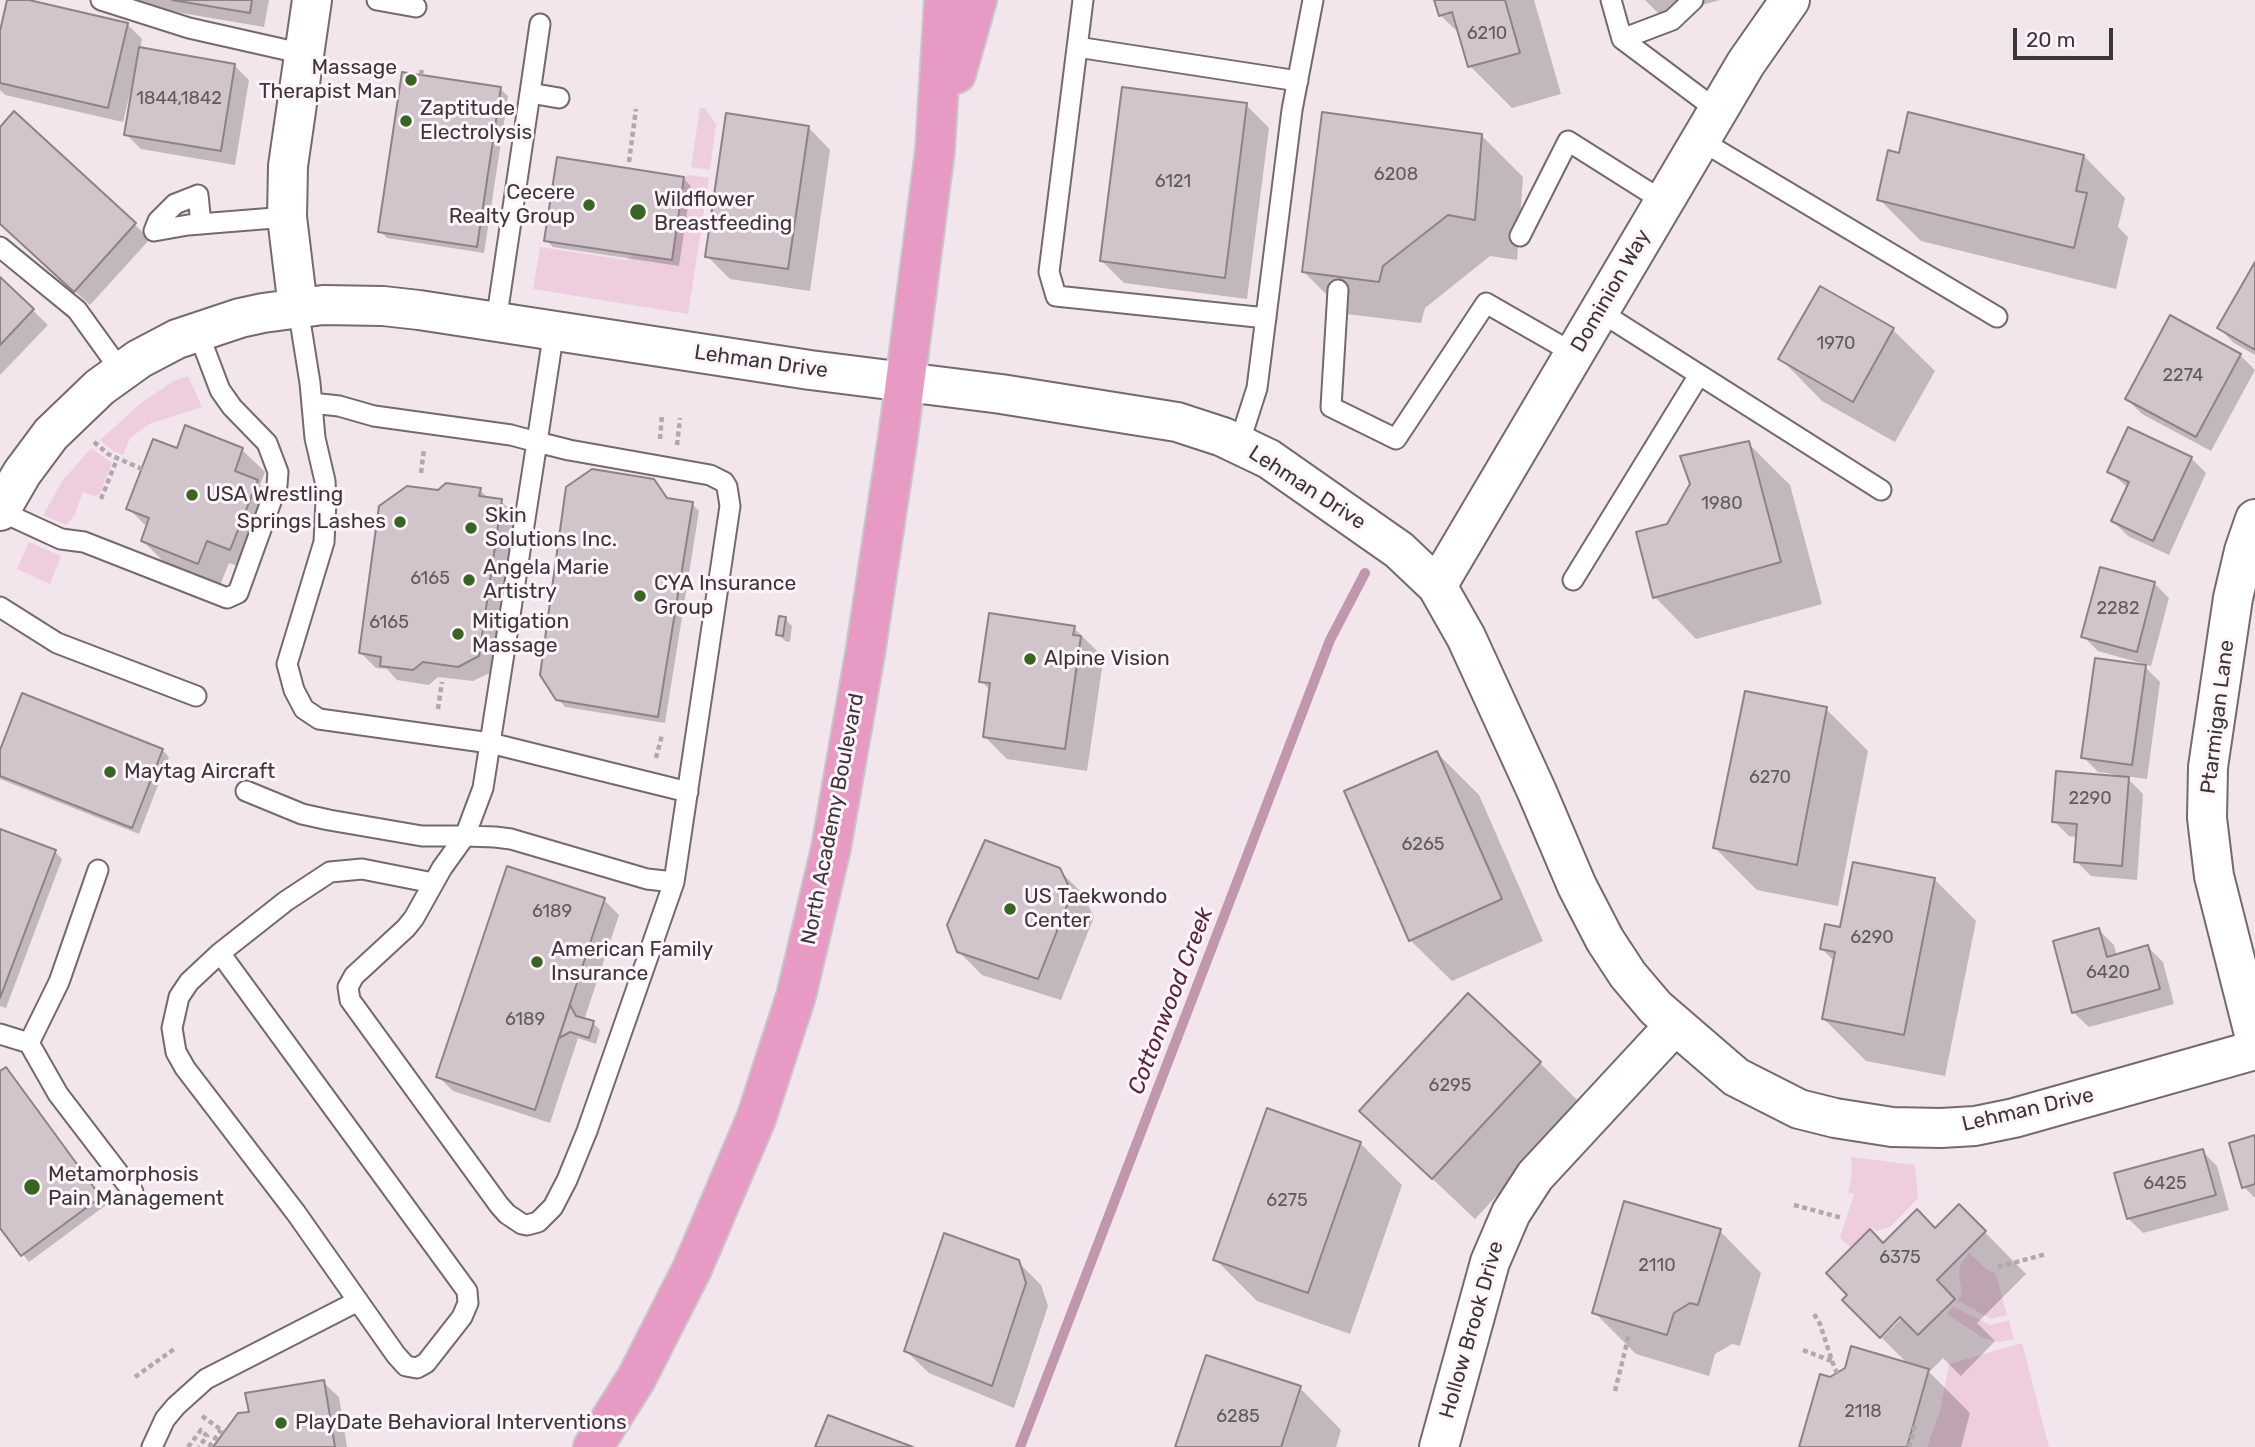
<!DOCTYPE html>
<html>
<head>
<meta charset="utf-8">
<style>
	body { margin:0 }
	#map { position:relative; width:2255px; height:1447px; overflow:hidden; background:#f2e5ec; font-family:Rubik,sans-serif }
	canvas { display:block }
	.scale { position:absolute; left:2013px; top:28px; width:100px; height:32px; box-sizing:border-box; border:4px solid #3b3639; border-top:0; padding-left:9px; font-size:21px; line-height:24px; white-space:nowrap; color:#3b3639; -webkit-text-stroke:5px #fef4f9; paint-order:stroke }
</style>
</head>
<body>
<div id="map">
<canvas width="2255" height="1447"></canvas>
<div class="scale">20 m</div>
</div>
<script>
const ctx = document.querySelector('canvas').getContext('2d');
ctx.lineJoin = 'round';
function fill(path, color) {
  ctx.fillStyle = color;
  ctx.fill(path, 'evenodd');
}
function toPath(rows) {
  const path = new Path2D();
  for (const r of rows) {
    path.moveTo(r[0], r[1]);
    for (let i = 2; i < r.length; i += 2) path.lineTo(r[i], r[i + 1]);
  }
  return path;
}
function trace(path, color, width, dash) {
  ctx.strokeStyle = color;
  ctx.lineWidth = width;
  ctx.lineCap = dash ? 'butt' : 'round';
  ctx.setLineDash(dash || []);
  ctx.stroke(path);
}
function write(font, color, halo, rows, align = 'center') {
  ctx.font = font + ' Rubik,sans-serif';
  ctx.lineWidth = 6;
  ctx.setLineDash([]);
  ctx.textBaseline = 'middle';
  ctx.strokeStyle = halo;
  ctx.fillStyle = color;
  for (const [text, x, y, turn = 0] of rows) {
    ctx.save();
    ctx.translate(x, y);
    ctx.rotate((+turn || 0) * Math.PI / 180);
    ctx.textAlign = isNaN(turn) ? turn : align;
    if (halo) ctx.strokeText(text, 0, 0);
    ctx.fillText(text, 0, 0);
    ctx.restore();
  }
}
const green = toPath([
	[700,108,705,108,716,124,710,170,691,167],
	[689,175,709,178,688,314,533,289,540,247,626,260,634,254,672,260,684,177],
	[188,376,202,407,149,424,130,438,123,455,113,451,100,440,141,403,172,382],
	[91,448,112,463,99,495,94,496,83,492,74,516,66,525,43,515,63,480],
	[29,542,61,556,50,584,17,569],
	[1851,1157,1915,1165,1918,1198,1890,1227,1876,1231,1871,1227,1850,1247,1840,1238,1854,1194,1848,1193,1852,1173],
	[1969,1253,1986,1269,1996,1274,2007,1315,1991,1319,1958,1301,1962,1292,1959,1277,1960,1265],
	[1953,1307,1991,1325,2009,1320,2014,1339,2000,1342,1983,1338,1947,1314],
	[2022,1343,2049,1447,1927,1447,1940,1411,1949,1364]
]);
const shadow = toPath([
	[9,0,21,0,127,24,142,39,140,49,234,65,249,80,235,165,141,149,126,134,133,93,130,93,123,122,5,95,0,90,0,38],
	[130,0,269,0,264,27,135,5],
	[1436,0,1534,0,1561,94,1512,108,1470,66,1461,35,1440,15],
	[1645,0,1720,0,1661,16],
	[500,89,508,96,484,253,387,238,380,231],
	[1246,105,1269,128,1247,299,1124,283,1102,261],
	[15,114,150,239,90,305,0,223,0,130],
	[808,127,830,150,810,291,730,279,707,256],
	[1481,135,1523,177,1517,260,1490,256,1425,308,1421,323,1346,314,1304,272],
	[1900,155,2084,156,2125,198,2118,227,2128,237,2116,289,1921,241,1879,199],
	[684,179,691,186,679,266,553,247,546,240],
	[2255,266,2255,355,2234,343,2219,328],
	[0,279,48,325,0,375],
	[1820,288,1893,330,1935,371,1895,442,1822,401,1781,359],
	[2240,355,2255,370,2211,451,2142,414,2127,399],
	[1748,443,1790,485,1822,604,1696,639,1655,597,1668,525],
	[178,450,242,450,265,472,260,485,279,504,253,571,229,563,220,585,165,563,143,541,148,528,128,508],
	[2191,458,2206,473,2169,555,2128,536,2113,521,2128,488,2109,471],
	[654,480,669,500,692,504,699,511,665,723,565,707,558,699],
	[480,490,489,499,501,501,516,516,494,671,473,681,438,677,429,685,397,680,387,669,376,668,361,653,438,492],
	[2154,583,2169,598,2151,666,2098,651,2083,636],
	[785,619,792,626,790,642,785,641,778,634],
	[1074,628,1097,651,1096,654,1103,661,1087,771,1007,759,985,737,991,691,981,681],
	[2145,667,2160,682,2147,779,2125,776,2143,794,2137,880,2091,876,2076,861,2078,837,2069,836,2054,821,2113,777,2113,774,2098,772,2083,757],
	[1826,709,1868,751,1838,906,1757,890,1715,848],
	[162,750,169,757,139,834,0,779,0,755],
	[1437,753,1479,795,1543,941,1452,981,1410,940],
	[0,831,55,852,62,859,6,1008,0,1006],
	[1059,870,1082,893,1094,917,1061,1000,982,975,959,952],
	[1934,879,1976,921,1945,1076,1866,1061,1824,1019,1835,962,1821,948,1842,929],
	[604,900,619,915,584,1020,593,1023,600,1030,596,1044,578,1038,550,1123,453,1091,438,1076],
	[2099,930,2114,945,2117,956,2148,947,2163,962,2174,1004,2089,1027,2073,1012],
	[1540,1063,1582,1105,1475,1219,1404,1152],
	[0,1073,12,1076,106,1205,29,1262,0,1225],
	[2255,1137,2255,1198,2244,1187],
	[1360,1143,1402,1185,1350,1334,1257,1301,1215,1259],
	[2202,1151,2217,1166,2229,1210,2143,1233,2128,1218],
	[1959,1206,2026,1274,1977,1323,1995,1341,1961,1376,1943,1358,1929,1372,1970,1413,1961,1447,1801,1447,1830,1379,1909,1365,1844,1300,1883,1245,1935,1230],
	[1905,1310,1908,1312,1883,1337,1883,1332],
	[1720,1231,1761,1273,1740,1346,1732,1344,1715,1354,1709,1376,1636,1354,1594,1312],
	[1018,1262,1041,1285,1048,1306,1014,1408,929,1373,906,1351],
	[323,1382,339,1397,347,1447,215,1447,251,1413],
	[1300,1388,1341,1430,1336,1447,1177,1447]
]);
const stream = toPath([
	[1020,1447,1330,640,1365,573]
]);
const building = toPath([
	[7,0,29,0,128,23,108,108,0,83,0,31,7,0],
	[172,0,252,0,250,13,172,0],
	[1434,0,1505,0,1520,53,1468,67,1452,12,1439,16,1434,0],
	[139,47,235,64,221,151,124,135,139,47],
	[402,72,501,87,477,247,378,232,402,72],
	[1122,87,1247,103,1225,278,1100,261,1122,87],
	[14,111,136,223,74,292,0,224,0,127,14,111],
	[1322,112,1482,134,1475,220,1448,215,1383,266,1379,282,1302,272,1322,112],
	[1908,112,2084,155,2076,191,2087,193,2074,248,1877,200,1888,150,1899,153,1908,112],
	[726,113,809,126,788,269,705,257,726,113],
	[557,157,684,177,672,260,544,241,557,157],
	[2255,262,2255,350,2217,328,2255,262],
	[0,277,34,309,0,345,0,277],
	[1820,286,1894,328,1853,402,1778,359,1820,286],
	[2170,315,2241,354,2196,437,2125,399,2170,315],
	[185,425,243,448,235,471,258,480,230,550,207,541,198,564,141,541,149,518,126,509,153,439,177,448,185,425],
	[2128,427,2192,457,2153,541,2111,521,2129,482,2107,472,2128,427],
	[1749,441,1781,562,1653,598,1636,532,1667,524,1690,484,1680,456,1749,441],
	[592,469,654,479,667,498,693,502,658,717,556,700,540,675,566,487,592,469],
	[446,483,481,488,479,496,502,499,479,656,458,667,423,662,413,670,380,666,381,657,359,653,379,506,407,486,438,490,446,483],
	[2100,567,2155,582,2137,652,2081,637,2100,567],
	[989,613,1075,626,1073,635,1081,636,1065,749,983,737,990,683,979,682,989,613],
	[779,616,786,617,783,636,776,635,779,616],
	[2095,658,2146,665,2132,765,2081,758,2095,658],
	[1745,691,1827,707,1797,865,1713,848,1745,691],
	[22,693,163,749,132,828,0,776,0,750,22,693],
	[1437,751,1502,899,1409,941,1344,791,1437,751],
	[2056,771,2129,777,2122,866,2074,862,2077,824,2052,822,2056,771],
	[0,829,56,850,0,998,0,829],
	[985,840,1060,868,1072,893,1038,979,957,952,947,925,985,840],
	[1853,862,1935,878,1904,1035,1822,1019,1835,952,1820,949,1825,924,1840,927,1853,862],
	[507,866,605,898,535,1110,436,1077,507,866],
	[2099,928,2107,957,2148,945,2160,989,2072,1013,2053,941,2099,928],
	[1468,993,1541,1062,1432,1179,1359,1111,1468,993],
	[570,1005,576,1016,594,1021,589,1038,570,1032,559,1038,570,1005],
	[6,1067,101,1197,21,1256,0,1228,0,1071,6,1067],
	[1267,1108,1361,1142,1308,1293,1213,1260,1267,1108],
	[2255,1135,2255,1184,2242,1188,2229,1143,2255,1135],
	[2203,1149,2216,1195,2127,1219,2114,1173,2203,1149],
	[1624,1201,1721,1229,1698,1305,1690,1303,1674,1313,1667,1335,1592,1313,1624,1201],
	[1959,1204,1986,1231,1937,1280,1955,1299,1918,1335,1900,1317,1880,1338,1842,1300,1847,1295,1826,1273,1870,1229,1883,1243,1917,1209,1935,1228,1959,1204],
	[944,1233,1019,1260,1026,1283,992,1386,904,1351,944,1233],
	[1851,1346,1929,1369,1907,1447,1799,1447,1820,1374,1830,1377,1845,1368,1851,1346],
	[1206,1355,1301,1386,1281,1447,1175,1447,1206,1355],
	[324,1380,335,1447,213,1447,238,1413,249,1412,245,1393,324,1380],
	[828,1415,913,1447,815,1447,828,1415]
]);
const path = toPath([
	[421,75,422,68],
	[629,162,636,109],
	[660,439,662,415],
	[94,442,108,454,142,469],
	[677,445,680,418],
	[421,473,424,449],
	[101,499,117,459],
	[438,709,442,682],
	[656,758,662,735],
	[1794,1205,1842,1218],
	[1998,1267,2046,1254],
	[1803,1350,1832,1361,1820,1324,1814,1314],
	[1832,1361,1837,1373],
	[135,1377,174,1349],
	[1615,1391,1629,1335],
	[202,1416,224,1432],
	[188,1447,201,1430,207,1436,199,1447],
	[209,1447,221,1430],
	[1909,1447,1915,1426]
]);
const service = toPath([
	[101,0,189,28,304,54],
	[377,0,416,7],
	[1083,0,1049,272,1056,296,1266,318],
	[1611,0,1622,39],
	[1693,0,1672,20,1622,39,1718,111],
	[1077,47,1298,81],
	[530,93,540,24],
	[1700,140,1997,317],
	[201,224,198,195,175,204,158,221,154,231,188,225,201,224,212,223,287,217],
	[1520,236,1568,141,1663,201],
	[0,247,77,310,121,371],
	[1338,290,1331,407,1396,439,1486,303,1575,354],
	[298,308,310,383,315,438,325,481,326,501,324,542,287,664,294,690,304,709,319,719,490,743,688,792],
	[1599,311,1881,490],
	[496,322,530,93,559,98],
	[312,403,339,406,374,416,511,435,537,442,554,330],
	[1239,444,1257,388,1292,110,1313,0],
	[0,511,61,539,84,542,227,598,238,593,277,485,278,472,267,443,232,407,220,390,198,332],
	[1573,580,1699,375],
	[0,607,57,643,196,696],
	[246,791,302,814,329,820,422,836,465,836,495,837,511,839,647,879,674,882,587,1131,567,1180,553,1207,538,1222,527,1225,522,1224,507,1214,499,1205,350,1000,348,987,354,976,406,928,414,918,442,868,465,836,483,788,537,442,569,450,710,475,724,482,727,487,730,506,674,882],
	[220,953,189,982,179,997,172,1028,176,1052,185,1068,296,1213,396,1355,406,1366,417,1368,426,1363,462,1317,468,1303,467,1291,220,953,286,901,330,872,362,869,433,883],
	[0,1034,29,1043,59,982,98,870],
	[29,1043,58,1094,133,1192],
	[152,1447,165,1419,176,1406,206,1379,358,1301]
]);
const minor = toPath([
	[298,308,287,217,288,166,312,0],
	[0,511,22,473,51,434,100,387,139,359,177,339,240,318,263,313,323,305,383,306,419,310,810,370,1001,394,1177,422,1223,437,1269,459,1399,550,1437,586,1466,637,1537,792,1577,886,1605,940,1628,975,1656,1008,1736,1077,1799,1109,1835,1118,1892,1127,1941,1128,1975,1126,2014,1118,2255,1050],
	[2255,519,2244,551,2233,598,2208,767,2207,818,2214,876,2255,1038],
	[1437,586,1746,63,1790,0],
	[1439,1447,1490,1262,1511,1213,1535,1176,1675,1025]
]);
const trunk = toPath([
	[956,74,977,0],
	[593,1447,636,1379,692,1269,756,1119,796,996,831,848,865,654,898,437,935,150,944,0]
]);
const markers = [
	[411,80,7,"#386523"],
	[406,121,7,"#386523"],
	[589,205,7,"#386523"],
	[638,212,9,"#386523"],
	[192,495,7,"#386523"],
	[400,522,7,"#386523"],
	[471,528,7,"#386523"],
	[469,580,7,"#386523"],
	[640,596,7,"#386523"],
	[458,634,7,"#386523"],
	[1030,659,7,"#386523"],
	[110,772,7,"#386523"],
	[1010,909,7,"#386523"],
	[537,962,7,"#386523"],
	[32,1187,9,"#386523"],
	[281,1423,7,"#386523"]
];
const numberNames = [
	["6210",1487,34],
	["1844,1842",179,99],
	["6208",1396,175],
	["6121",1173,182],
	["1970",1836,344],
	["2274",2183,376],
	["1980",1722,504],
	["6165",430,579],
	["2282",2118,609],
	["6165",389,623],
	["6270",1770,778],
	["2290",2090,799],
	["6265",1423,845],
	["6189",552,912],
	["6290",1872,938],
	["6420",2108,973],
	["6189",525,1020],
	["6295",1450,1086],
	["6425",2165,1184],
	["6275",1287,1201],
	["6375",1900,1258],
	["2110",1657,1266],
	["2118",1863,1412],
	["6285",1238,1417]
];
const poiNames = [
	["Massage",397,68,"right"],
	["Therapist Man",397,92,"right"],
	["Zaptitude",420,109],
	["Electrolysis",420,133],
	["Cecere",575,193,"right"],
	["Realty Group",575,217,"right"],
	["Wildflower",654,200],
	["Breastfeeding",654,224],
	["USA Wrestling",206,495],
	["Skin",485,516],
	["Solutions Inc.",485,540],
	["Springs Lashes",386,522,"right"],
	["Angela Marie",483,568],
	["Artistry",483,592],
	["CYA Insurance",654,584],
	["Group",654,608],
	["Mitigation",472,622],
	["Massage",472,646],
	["Alpine Vision",1044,659],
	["Maytag Aircraft",124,772],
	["US Taekwondo",1024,897],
	["Center",1024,921],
	["American Family",551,950],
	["Insurance",551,974],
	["Metamorphosis",48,1175],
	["Pain Management",48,1199],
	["PlayDate Behavioral Interventions",295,1423]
];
const streetNames = [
	["Dominion Way",1611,291,-60],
	["Lehman Drive",761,362,8],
	["Lehman Drive",1307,488,33],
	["Ptarmigan Lane",2218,717,-83],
	["North Academy Boulevard",833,819,-79],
	["Lehman Drive",2028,1110,-13],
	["Hollow Brook Drive",1472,1330,-74]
];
const waterNames = [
	["Cottonwood Creek",1171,1001,-69]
];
fill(green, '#eecede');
fill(shadow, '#0003');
trace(stream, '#c097ac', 10);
fill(building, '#d1c4ca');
trace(building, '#8e8288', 2);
trace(service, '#74696e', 23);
trace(minor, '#74696e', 42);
trace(trunk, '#c8c7c8', 42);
trace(path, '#b1a7ac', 4.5, [5, 3.5]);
trace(service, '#fff', 19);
trace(minor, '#fff', 38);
trace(trunk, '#e79ac4', 38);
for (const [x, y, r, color] of markers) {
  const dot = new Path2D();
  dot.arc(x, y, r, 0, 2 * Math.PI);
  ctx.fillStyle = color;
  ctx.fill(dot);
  trace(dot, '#fef4f9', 2.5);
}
write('18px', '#605a5d', null, numberNames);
write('21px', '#3b3639', '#fef4f9', poiNames, 'left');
write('21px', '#3b3639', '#fef4f9', streetNames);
write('italic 23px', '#592543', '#fef4f9', waterNames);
</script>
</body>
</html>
